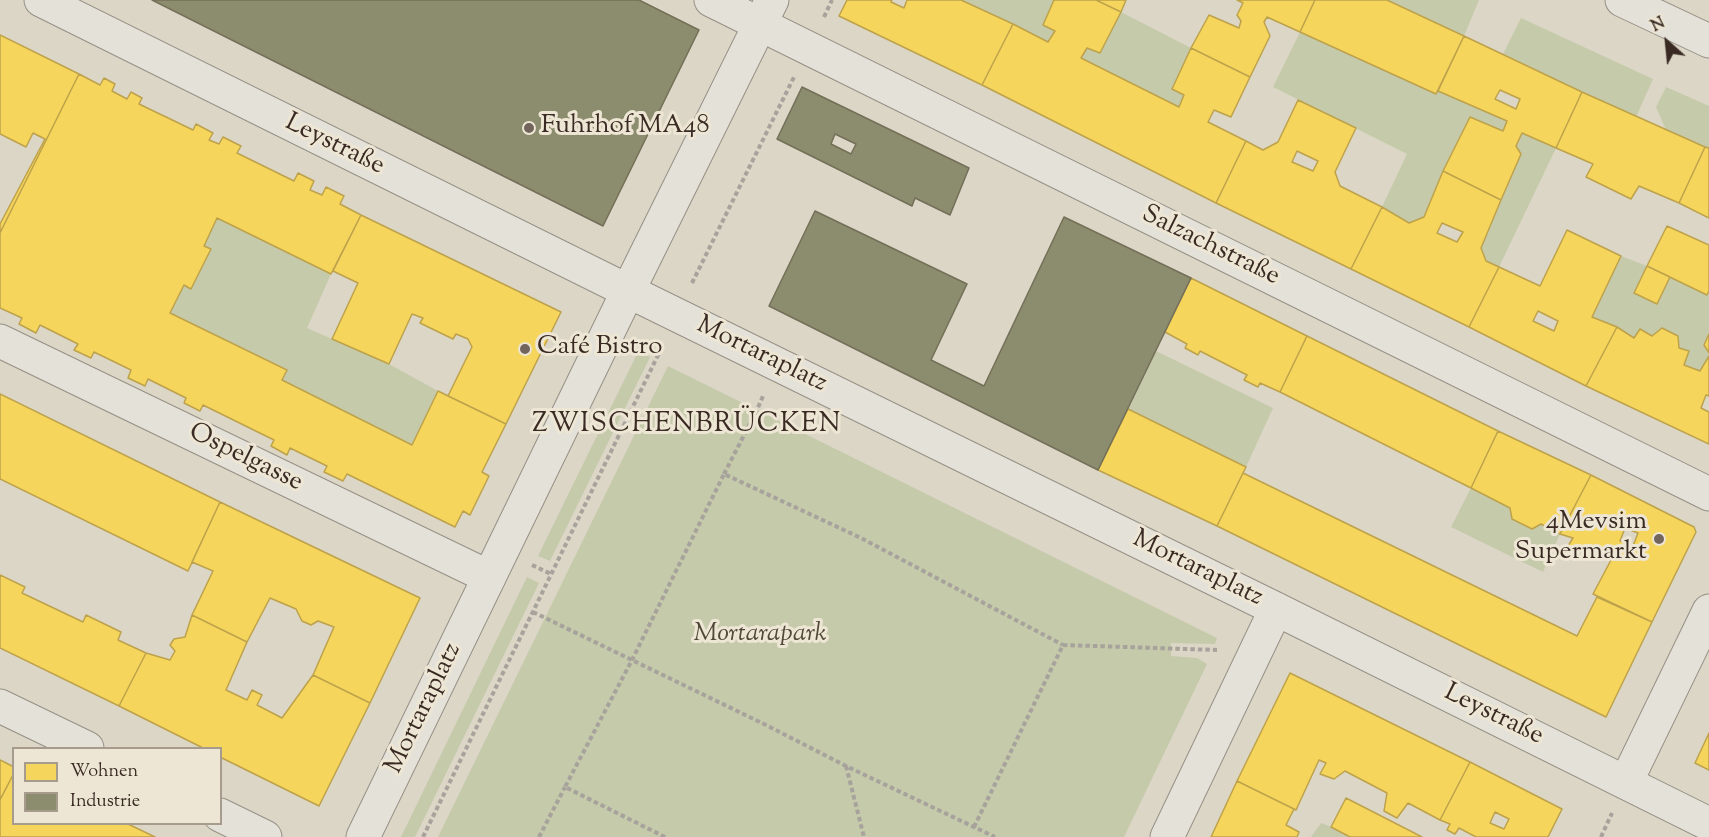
<!DOCTYPE html>
<html>
<head>
<meta charset="utf-8">
<style>
	body { margin:0 }
	#map { position:relative; width:1709px; height:837px; overflow:hidden; background:#dcd6c6; font-family:"Sorts Mill Goudy",serif }
	canvas { display:block }
	.legend { position:absolute; left:12px; top:747px; width:210px; height:78px; box-sizing:border-box; background:#eee6d4; border:2px solid #a69b8d; margin:0; padding:8px 10px; list-style:none; font-size:18px; color:#392a23 }
	.legend li { display:flex; align-items:center; gap:12px; height:30px }
	.legend b { width:30px; border:2px solid #a69b8d }
	.north { position:absolute; left:1637px; top:12px; width:60px; height:60px; -webkit-text-stroke:4px #eee6d4; paint-order:stroke; rotate:333deg; font-size:16px; font-weight:700; line-height:24px; text-align:center; color:#392a23 }
	.north::after { content:''; display:block; margin:auto; width:21px; height:27px; background:#392a23; clip-path:polygon(50% 0,100% 100%,50% 72%,0 100%) }
</style>
</head>
<body>
<div id="map">
<canvas width="1709" height="837"></canvas>
<ul class="legend">
<li><b style="height:16px;background:#f6d55c"></b>Wohnen</li>
<li><b style="height:16px;background:#8c8c6e"></b>Industrie</li>
</ul>
<div class="north">N</div>
</div>
<script>
const ctx = document.querySelector('canvas').getContext('2d');
ctx.lineJoin = 'round';
function fill(path, color) {
  ctx.fillStyle = color;
  ctx.fill(path, 'evenodd');
}
function toPath(rows) {
  const path = new Path2D();
  for (const r of rows) {
    path.moveTo(r[0], r[1]);
    for (let i = 2; i < r.length; i += 2) path.lineTo(r[i], r[i + 1]);
  }
  return path;
}
function trace(path, color, width, dash) {
  ctx.strokeStyle = color;
  ctx.lineWidth = width;
  ctx.lineCap = dash ? 'butt' : 'round';
  ctx.setLineDash(dash || []);
  ctx.stroke(path);
}
function write(font, color, halo, rows, align = 'center') {
  ctx.font = font + ' "Sorts Mill Goudy",serif';
  ctx.lineWidth = 6;
  ctx.setLineDash([]);
  ctx.textBaseline = 'middle';
  ctx.strokeStyle = halo;
  ctx.fillStyle = color;
  for (const [text, x, y, turn = 0] of rows) {
    ctx.save();
    ctx.translate(x, y);
    ctx.rotate((+turn || 0) * Math.PI / 180);
    ctx.textAlign = isNaN(turn) ? turn : align;
    if (halo) ctx.strokeText(text, 0, 0);
    ctx.fillText(text, 0, 0);
    ctx.restore();
  }
}
const green = toPath([
	[961,0,1054,0,1043,25,1055,31,1048,42],
	[1387,0,1479,0,1464,36],
	[1121,12,1191,48,1172,89,1184,95,1179,107,1082,58,1087,48,1100,53],
	[1521,18,1653,79,1636,117,1503,54],
	[1300,32,1436,94,1438,91,1507,121,1503,131,1470,117,1443,171,1424,217,1409,223,1382,207,1407,154,1273,87],
	[1666,87,1709,106,1709,148,1666,130,1656,107],
	[1522,133,1556,148,1499,267,1486,261,1481,249,1521,154,1516,146],
	[217,218,331,274,307,328,389,364,438,391,412,445,282,380,287,369,170,313,184,285,191,289,210,249,204,246],
	[1621,256,1647,266,1634,293,1656,304,1670,277,1709,295,1709,334,1704,345,1709,356,1700,371,1684,365,1688,351,1679,348,1677,336,1662,328,1652,336,1640,329,1634,338,1617,327,1592,317],
	[1156,351,1273,408,1246,467,1128,409],
	[638,352,650,357,550,561,538,556],
	[668,366,1217,638,1215,644,1171,643,1171,656,1197,658,1207,664,1124,837,438,837],
	[1471,488,1510,508,1512,519,1531,529,1541,524,1560,534,1543,572,1451,527],
	[527,577,539,583,415,837,401,837],
	[1321,823,1331,827,1350,837,1311,837]
]);
const homes = toPath([
	[847,0,892,0,891,2,904,8,907,0,961,0,1013,24,982,85,839,16,847,0],
	[1054,0,1096,0,1121,12,1100,53,1087,48,1081,58,1179,107,1184,95,1172,89,1191,48,1250,77,1231,117,1214,110,1208,122,1246,141,1216,203,982,85,1013,24,1048,42,1055,31,1043,25,1054,0],
	[1096,0,1126,0,1121,12,1096,0],
	[1237,0,1315,0,1300,32,1267,17,1264,22,1270,36,1250,77,1191,48,1209,15,1239,28,1241,21,1237,15,1243,3,1237,0],
	[1315,0,1387,0,1464,36,1436,94,1300,32,1315,0],
	[0,35,79,74,0,233,0,224,45,139,33,133,26,147,0,134,0,35],
	[1464,36,1582,92,1556,148,1522,133,1516,146,1521,154,1501,200,1443,171,1470,117,1503,131,1507,121,1438,91,1464,36],
	[1500,90,1520,99,1516,109,1495,99,1500,90],
	[79,74,100,85,104,78,115,84,112,91,127,99,131,92,142,98,139,104,193,130,196,124,213,133,209,140,219,144,223,137,241,146,237,153,294,181,298,173,314,181,310,190,322,195,326,187,344,196,340,204,361,215,331,274,217,218,204,246,211,249,191,289,184,285,170,313,287,370,282,380,412,445,438,391,506,424,482,472,489,476,470,515,463,511,455,527,347,474,343,481,324,472,327,466,290,448,287,455,271,446,274,440,203,405,200,411,184,403,186,398,148,379,145,386,128,378,131,370,94,352,91,358,74,350,78,344,40,325,36,333,19,324,22,318,0,308,0,233,79,74],
	[1582,92,1705,147,1679,203,1639,186,1631,199,1586,177,1593,164,1556,148,1582,92],
	[1298,100,1356,128,1335,172,1340,186,1382,207,1351,269,1216,203,1246,141,1263,150,1278,142,1298,100],
	[1297,151,1318,161,1313,171,1292,162,1297,151],
	[1705,147,1709,148,1709,218,1679,203,1705,147],
	[1443,171,1501,200,1481,248,1486,261,1499,267,1469,327,1351,269,1382,207,1409,223,1424,217,1443,171],
	[1442,223,1463,232,1457,242,1437,233,1442,223],
	[361,215,561,312,506,424,448,396,472,347,468,339,456,334,453,339,420,323,423,318,412,314,389,364,332,339,358,283,333,271,361,215],
	[1667,226,1709,245,1709,291,1707,295,1647,266,1667,226],
	[1567,230,1621,256,1592,317,1617,327,1586,386,1469,327,1499,267,1540,286,1567,230],
	[1538,311,1558,321,1554,331,1533,321,1538,311],
	[1647,266,1670,277,1657,304,1634,293,1647,266],
	[1191,278,1307,336,1280,392,1260,383,1258,387,1244,380,1247,375,1200,351,1198,355,1185,348,1187,344,1165,332,1191,278],
	[1617,327,1634,338,1640,329,1652,336,1662,328,1678,336,1679,348,1689,351,1684,365,1700,371,1709,356,1709,396,1706,395,1701,408,1709,412,1709,444,1586,386,1617,327],
	[1709,334,1709,353,1704,345,1709,334],
	[1307,336,1498,431,1471,488,1280,392,1307,336],
	[0,394,220,502,188,571,0,479,0,394],
	[1128,409,1246,467,1217,526,1098,470,1128,409],
	[1498,431,1591,475,1560,534,1541,524,1532,529,1512,519,1510,508,1471,488,1498,431],
	[1243,473,1577,636,1597,597,1652,622,1606,717,1217,526,1243,473],
	[1591,475,1694,527,1696,532,1652,622,1593,594,1611,560,1607,554,1597,550,1593,557,1568,546,1573,538,1560,534,1591,475],
	[1625,528,1638,533,1633,546,1620,541,1625,528],
	[220,502,420,598,370,703,313,675,334,627,318,621,311,625,302,621,296,609,270,598,247,642,192,615,213,571,192,562,220,502],
	[0,575,25,587,22,593,83,622,86,615,121,632,118,640,146,653,119,706,0,648,0,575],
	[192,615,247,642,226,690,247,700,252,690,262,695,257,705,282,718,313,675,370,703,319,806,220,757,220,748,203,748,119,706,146,653,170,660,175,651,170,645,174,639,185,637,192,615],
	[1290,673,1470,762,1440,820,1408,803,1397,818,1384,811,1387,793,1345,771,1334,779,1320,774,1326,763,1319,760,1296,810,1237,781,1290,673],
	[1709,733,1709,770,1695,763,1709,733],
	[0,760,14,767,14,773,0,800,0,760],
	[1470,762,1562,809,1548,837,1476,837,1459,828,1455,834,1447,830,1450,824,1440,820,1470,762],
	[1495,812,1509,819,1504,829,1490,823,1495,812],
	[14,773,14,824,128,824,155,837,0,837,0,800,14,773],
	[1237,781,1294,809,1286,825,1299,832,1297,837,1211,837,1237,781],
	[1346,798,1422,837,1350,837,1331,827,1346,798]
]);
const industry = toPath([
	[152,0,639,0,699,30,603,226,152,0],
	[802,87,969,168,950,215,915,198,912,206,777,139,802,87],
	[835,134,856,144,851,154,831,144,835,134],
	[815,211,967,284,931,360,984,386,1064,217,1191,278,1098,470,769,306,815,211]
]);
const path = toPath([
	[824,17,832,0],
	[692,283,794,77],
	[724,474,757,410,763,396],
	[532,565,551,574],
	[533,612,766,725,846,766,995,837],
	[846,766,864,837],
	[974,827,1063,645,1217,650],
	[423,837,662,347],
	[539,837,565,787],
	[665,837,565,787,632,660,724,474,861,538,1063,645],
	[1601,837,1612,813]
]);
const minor = toPath([
	[41,0,628,291,1276,609,1709,824],
	[711,0,1709,494],
	[1622,0,1709,41],
	[0,341,489,577],
	[0,706,87,748],
	[1626,782,1709,611],
	[220,815,265,837],
	[1167,837,1276,609]
]);
const tertiary = toPath([
	[363,837,628,291,772,0]
]);
const markers = [
	[529,128,6,"#72665c"],
	[525,349,6,"#72665c"],
	[1659,539,6,"#72665c"]
];
const poiNames = [
	["Fuhrhof MA48",541,128],
	["Café Bistro",537,349],
	["4Mevsim",1647,524,"right"],
	["Supermarkt",1647,554,"right"]
];
const streetNames = [
	["Leystraße",334,146,26],
	["Salzachstraße",1210,247,26],
	["Mortaraplatz",761,356,26],
	["Ospelgasse",245,459,26],
	["Mortaraplatz",1197,570,26],
	["Mortaraplatz",425,709,-64],
	["Leystraße",1493,716,26]
];
const parkNames = [
	["Mortarapark",760,636]
];
const neighbourhoodNames = [
	["ZWISCHENBRÜCKEN",687,426]
];
fill(green, '#c5caaa');
fill(homes, '#f6d55c');
trace(homes, '#bda24b', 1.5);
fill(industry, '#8c8c6e');
trace(industry, '#736f58', 1.5);
trace(minor, '#969086', 35);
trace(tertiary, '#969086', 35);
trace(path, '#a7a39c', 4, [4.5, 3]);
trace(minor, '#e4e1d9', 33);
trace(tertiary, '#e4e1d9', 33);
for (const [x, y, r, color] of markers) {
  const dot = new Path2D();
  dot.arc(x, y, r, 0, 2 * Math.PI);
  ctx.fillStyle = color;
  ctx.fill(dot);
  trace(dot, '#eee6d4', 2);
}
write('26px', '#392a23', '#eee6d4', poiNames, 'left');
write('26px', '#392a23', '#eee6d4', streetNames);
write('italic 26px', '#514839', '#eee6d4', parkNames);
ctx.letterSpacing = '1.5px';
write('27px', '#392a23', '#eee6d4', neighbourhoodNames);
ctx.letterSpacing = '0px';
</script>
</body>
</html>
